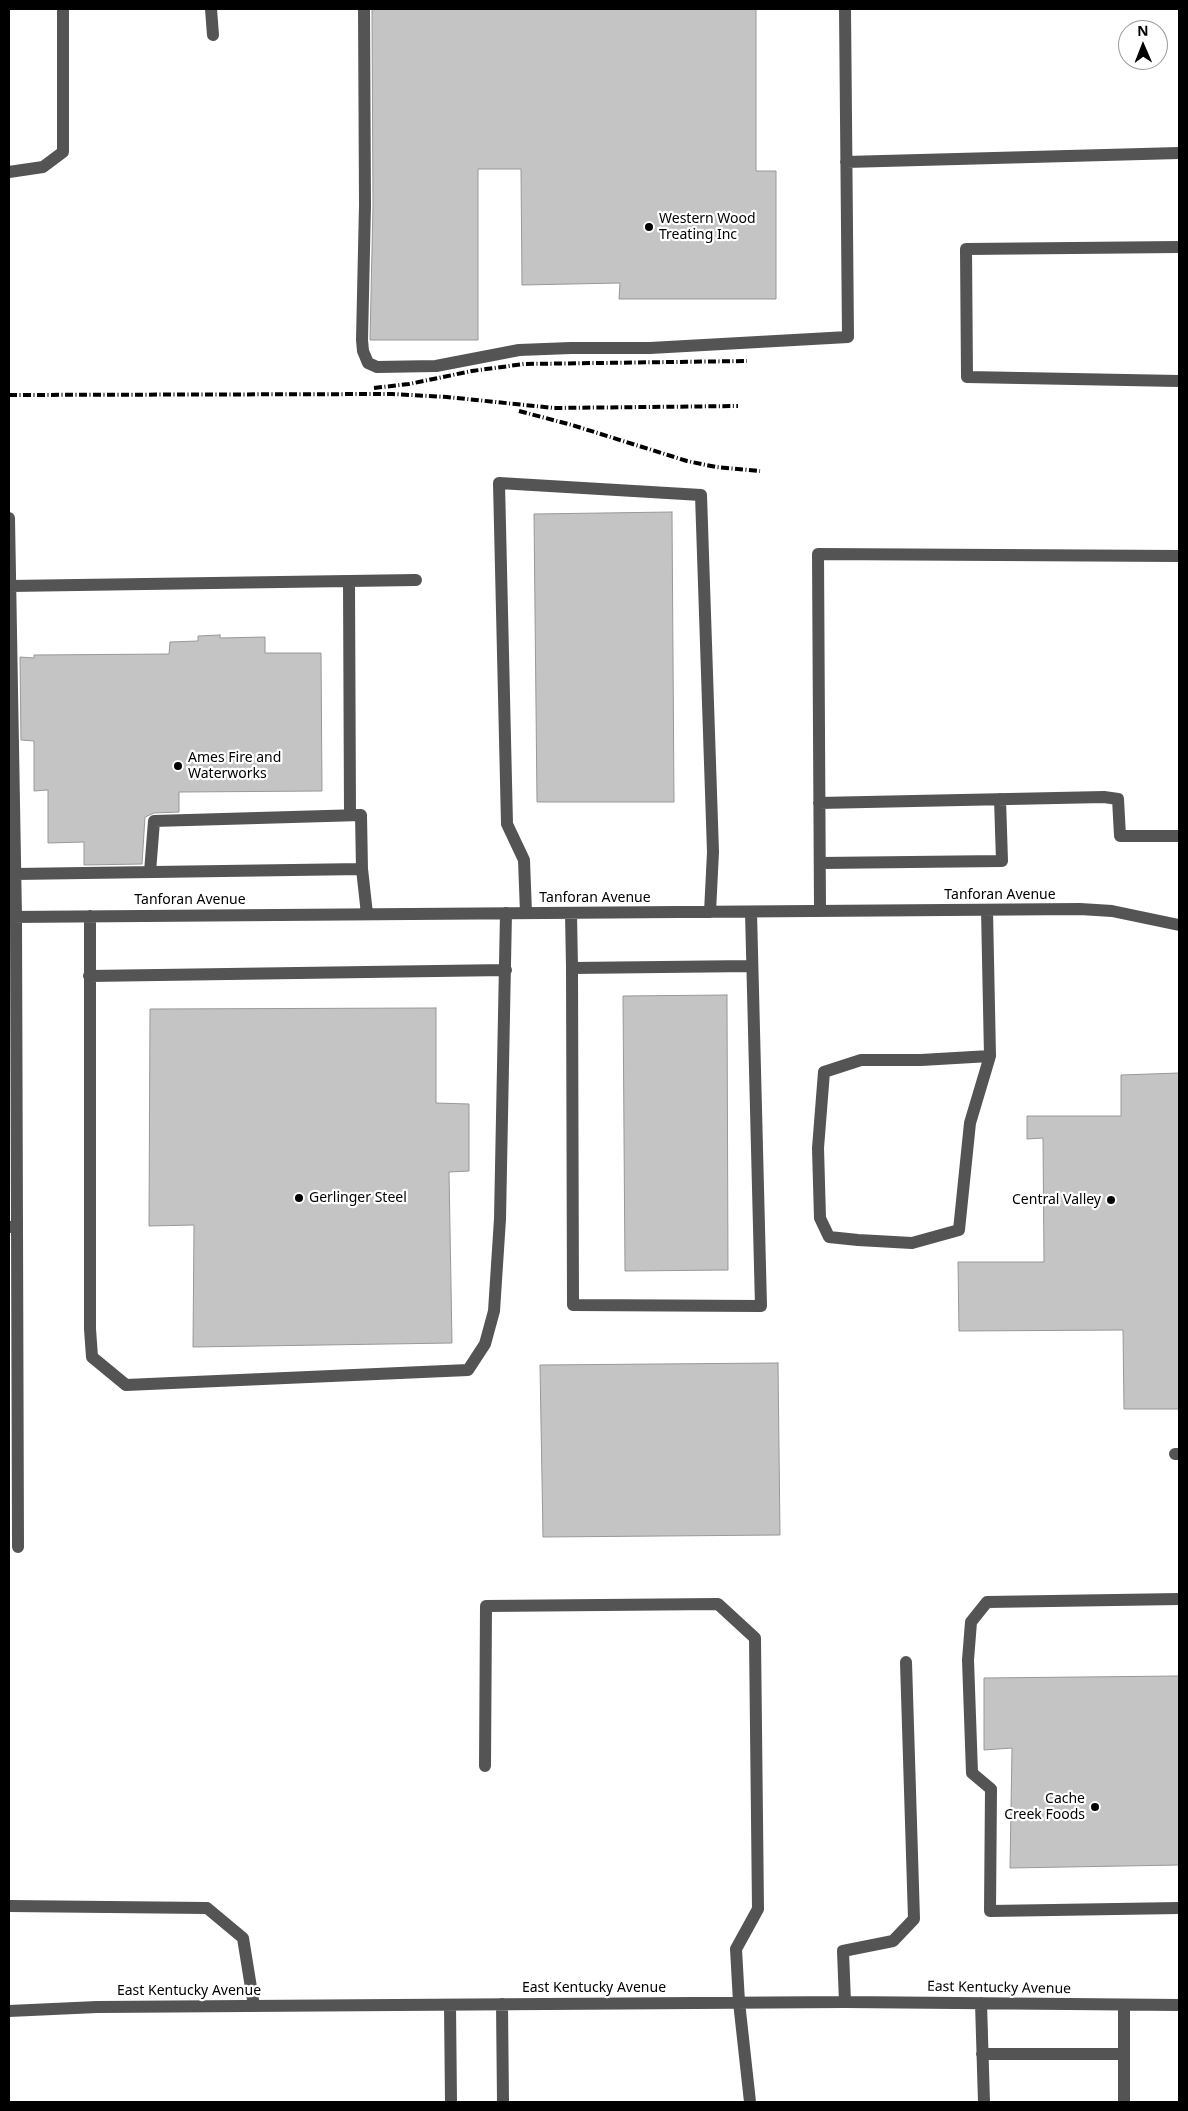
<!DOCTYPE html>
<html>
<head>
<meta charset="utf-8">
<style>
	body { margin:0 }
	#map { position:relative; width:1188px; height:2111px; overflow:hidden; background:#fff; font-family:"Noto Sans",sans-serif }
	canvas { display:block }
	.frame { position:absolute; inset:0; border:10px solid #000; pointer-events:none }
	.north { position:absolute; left:1118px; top:20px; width:50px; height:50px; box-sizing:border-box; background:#fff; border:1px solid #999; border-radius:50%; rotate:359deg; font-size:14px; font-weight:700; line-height:20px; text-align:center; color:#000 }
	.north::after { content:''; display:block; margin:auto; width:18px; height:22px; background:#000; clip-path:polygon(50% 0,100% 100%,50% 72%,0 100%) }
</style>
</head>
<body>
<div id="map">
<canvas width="1188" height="2111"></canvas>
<div class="frame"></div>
<div class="north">N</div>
</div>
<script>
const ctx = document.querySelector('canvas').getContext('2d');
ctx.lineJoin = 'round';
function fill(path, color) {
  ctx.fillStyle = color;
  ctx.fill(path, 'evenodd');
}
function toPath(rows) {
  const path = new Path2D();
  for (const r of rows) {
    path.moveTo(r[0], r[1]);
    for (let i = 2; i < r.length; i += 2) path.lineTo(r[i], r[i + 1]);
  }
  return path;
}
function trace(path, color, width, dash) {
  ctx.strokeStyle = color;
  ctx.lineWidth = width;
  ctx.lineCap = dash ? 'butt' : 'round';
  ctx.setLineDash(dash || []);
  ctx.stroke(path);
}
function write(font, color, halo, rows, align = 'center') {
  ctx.font = font + ' "Noto Sans",sans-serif';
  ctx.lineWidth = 4.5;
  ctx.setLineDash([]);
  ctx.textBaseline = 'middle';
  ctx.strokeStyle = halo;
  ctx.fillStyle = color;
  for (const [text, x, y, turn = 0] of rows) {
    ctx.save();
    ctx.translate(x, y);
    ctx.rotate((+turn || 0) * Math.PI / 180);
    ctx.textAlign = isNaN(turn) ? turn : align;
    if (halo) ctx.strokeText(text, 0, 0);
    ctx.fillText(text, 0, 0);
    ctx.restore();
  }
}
const building = toPath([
	[372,9,756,9,756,171,776,171,776,299,619,299,620,283,522,285,521,169,478,169,478,340,370,340,373,205,372,9],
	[672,512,674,802,537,802,534,514,672,512],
	[220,635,220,638,265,637,265,653,321,653,322,791,179,792,179,812,154,813,145,817,142,864,84,865,84,842,48,843,48,790,34,791,34,741,21,740,20,657,34,658,34,655,169,654,170,642,198,641,198,636,220,635],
	[727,995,728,1270,625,1271,623,996,727,995],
	[436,1008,436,1103,469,1104,469,1171,449,1172,452,1343,193,1347,194,1225,149,1226,150,1009,436,1008],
	[1179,1073,1179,1409,1124,1409,1123,1330,959,1331,958,1262,1044,1262,1043,1138,1027,1139,1027,1116,1121,1116,1121,1075,1179,1073],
	[778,1363,780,1535,543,1537,540,1365,778,1363],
	[1179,1676,1179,1865,1010,1868,1012,1748,984,1750,984,1678,1179,1676]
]);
const minor = toPath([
	[211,9,213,35],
	[364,9,365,205,362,340,363,351,368,363,377,367,436,366,519,350,571,348,650,348,848,337,845,9],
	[846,162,1179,153],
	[9,172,43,167,63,152,63,9],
	[1179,247,966,249,967,377,1179,381],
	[9,518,16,917,17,1227,9,1227],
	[349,581,350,815],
	[10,586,416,580],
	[819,803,1104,797,1118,799,1120,836,1179,836],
	[820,863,1002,861,1000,799],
	[150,872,154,821,361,815,362,869,367,914],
	[15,874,362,869],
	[987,910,990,1056,970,1123,959,1230,912,1243,858,1240,829,1237,820,1218,818,1148,824,1072,861,1060,921,1060,990,1056],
	[820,911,818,554,1179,556],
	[751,912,761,1306,573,1305,572,968,752,966],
	[526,913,524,860,507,824,499,483,701,495,713,852,710,912],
	[571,913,572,968],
	[90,916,90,1329,92,1357,126,1385,468,1370,485,1344,494,1311,500,1219,506,913],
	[9,917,1080,909,1112,911,1179,925],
	[89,976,506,970],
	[17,1227,18,1547],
	[1175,1454,1179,1454],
	[1179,1599,987,1602,971,1622,968,1660,972,1773,991,1789,990,1911,1179,1908],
	[485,1766,486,1606,718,1604,755,1638,758,1909,736,1949,739,2002,750,2102],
	[9,1906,207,1908,243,1938,254,2006],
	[845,2002,843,1951,893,1941,914,1919,906,1662],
	[981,2003,984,2102],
	[502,2004,503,2102],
	[450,2005,451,2102],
	[1124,2005,1124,2102],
	[9,2011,97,2007,845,2002,1179,2005],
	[982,2054,1124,2054]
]);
const rail = toPath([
	[374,388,409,384,472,371,524,364,747,361],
	[9,395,392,394,447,397,554,408,738,406],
	[519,411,572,425,687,461,716,467,760,471]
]);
const markers = [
	[649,227,5,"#000"],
	[178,766,5,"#000"],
	[299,1198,5,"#000"],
	[1111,1200,5,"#000"],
	[1095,1807,5,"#000"]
];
const poiNames = [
	["Western Wood",659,219],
	["Treating Inc",659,235],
	["Ames Fire and",188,758],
	["Waterworks",188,774],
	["Gerlinger Steel",309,1198],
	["Central Valley",1101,1200,"right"],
	["Cache",1085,1799,"right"],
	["Creek Foods",1085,1815,"right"]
];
const streetNames = [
	["Tanforan Avenue",1000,895],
	["Tanforan Avenue",595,898],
	["Tanforan Avenue",190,900],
	["East Kentucky Avenue",594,1988],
	["East Kentucky Avenue",999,1988,1],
	["East Kentucky Avenue",189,1991]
];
fill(building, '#c4c4c4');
trace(building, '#989898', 1);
trace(minor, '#545454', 12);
trace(rail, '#000', 4, [8, 2.5, 1, 2.5]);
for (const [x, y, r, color] of markers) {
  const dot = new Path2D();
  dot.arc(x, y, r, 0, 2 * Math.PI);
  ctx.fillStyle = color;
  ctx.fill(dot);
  trace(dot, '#fff', 2);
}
write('14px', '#000', '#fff', poiNames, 'left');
write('14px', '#000', '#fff', streetNames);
</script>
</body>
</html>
